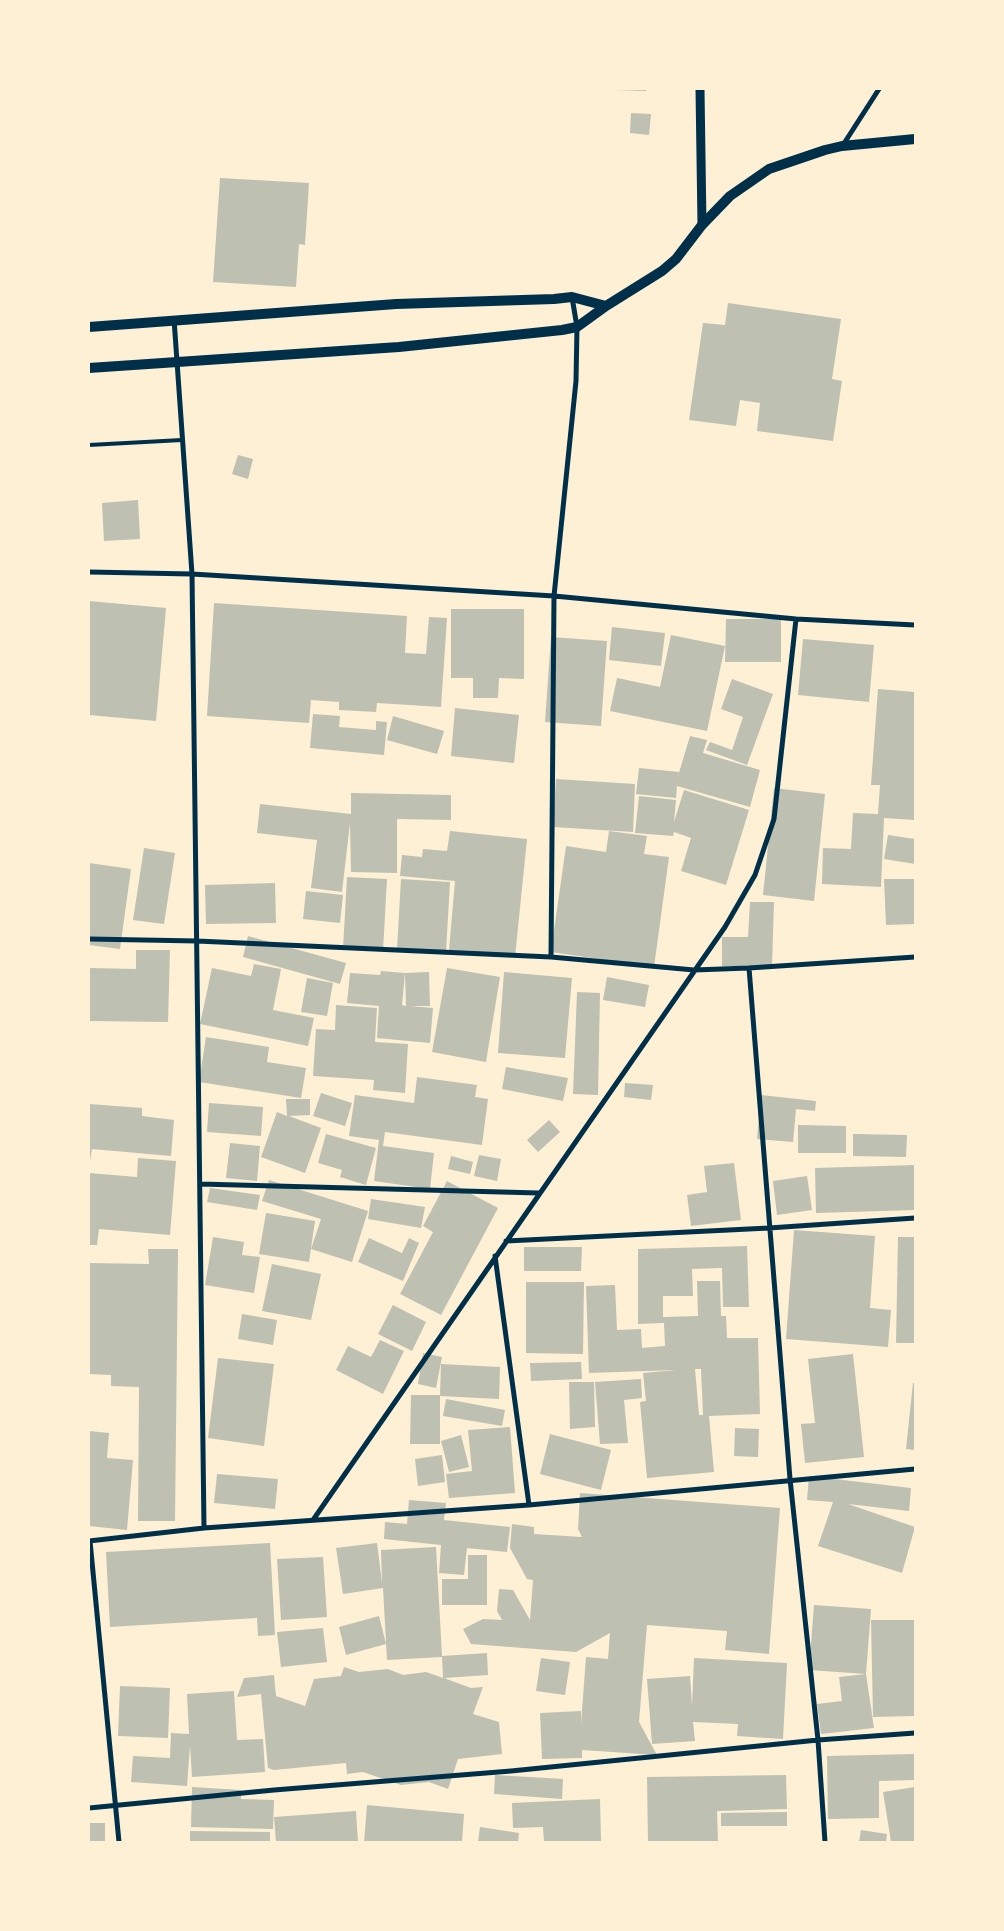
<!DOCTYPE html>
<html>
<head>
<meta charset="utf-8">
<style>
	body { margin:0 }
	#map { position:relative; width:1004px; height:1931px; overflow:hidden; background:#fdf0d5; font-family:"Varela Round",sans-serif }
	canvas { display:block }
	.frame { position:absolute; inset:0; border:90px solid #fdf0d5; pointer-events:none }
</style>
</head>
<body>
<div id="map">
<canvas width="1004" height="1931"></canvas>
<div class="frame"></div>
</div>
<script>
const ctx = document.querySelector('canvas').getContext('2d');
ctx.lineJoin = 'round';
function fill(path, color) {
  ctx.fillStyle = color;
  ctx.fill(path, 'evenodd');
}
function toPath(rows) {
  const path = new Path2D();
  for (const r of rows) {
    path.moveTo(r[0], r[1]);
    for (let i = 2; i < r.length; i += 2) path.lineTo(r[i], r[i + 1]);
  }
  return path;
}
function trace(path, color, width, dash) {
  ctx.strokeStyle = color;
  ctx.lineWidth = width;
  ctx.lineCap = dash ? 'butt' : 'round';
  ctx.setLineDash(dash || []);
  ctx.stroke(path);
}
const building = toPath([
	[614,89,646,89,646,91,614,90],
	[631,113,651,114,649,135,630,133],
	[220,178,309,183,305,245,299,244,296,287,213,282],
	[728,303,841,319,832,379,842,381,833,441,757,431,760,403,740,400,736,426,689,420,703,323,725,325],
	[238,455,253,459,248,479,232,474],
	[138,500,140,539,104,541,102,503],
	[89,601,166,608,156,721,89,715],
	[214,603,407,616,405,653,426,654,429,617,447,618,441,707,377,703,376,712,339,710,339,702,311,700,309,723,207,716],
	[451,609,524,609,524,679,499,678,498,698,473,698,473,678,451,678],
	[726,619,781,619,781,662,725,662],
	[612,627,665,633,661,666,609,660],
	[671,635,725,646,707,731,610,711,617,678,660,687],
	[551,637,607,641,601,726,545,722],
	[803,639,874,645,869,702,798,695],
	[732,679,773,694,747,765,706,750,710,742,732,750,743,717,721,709],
	[878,689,915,692,915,820,884,818,881,887,822,884,823,848,851,849,853,813,878,814,880,785,871,785],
	[455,708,519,715,514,763,451,756],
	[313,714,340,716,339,727,376,730,376,721,387,722,384,755,310,748],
	[393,716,444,731,437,754,387,740],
	[690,736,707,740,703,753,760,770,750,807,677,786,676,798,636,794,639,768,679,772,678,776],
	[556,779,635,784,633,832,553,827],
	[774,788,825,794,814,901,763,895],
	[684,790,749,810,726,885,681,871,691,838,674,832,673,836,635,833,639,796,676,800,674,822],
	[351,793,451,795,451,820,397,819,397,873,351,872,350,823,342,892,311,888,317,840,257,833,260,804,351,814],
	[450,831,527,839,515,957,449,950,455,881,400,876,402,855,422,857,423,849,447,851],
	[609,831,647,836,644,854,669,857,654,967,551,952,566,846,606,852],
	[888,835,915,839,915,864,884,859],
	[144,848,175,853,164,924,133,920],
	[89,863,131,869,120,949,89,945],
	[347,877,387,879,383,951,343,949],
	[401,879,450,882,446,952,397,949],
	[884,879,915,879,915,924,886,925],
	[275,883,276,923,206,924,205,885],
	[306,891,343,895,340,923,303,919],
	[750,902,774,902,772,967,722,966,722,937,748,937],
	[248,936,346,963,340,984,243,957],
	[136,950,170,950,168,1022,89,1021,89,968,136,969],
	[254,964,281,969,273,1010,314,1018,308,1046,200,1024,212,968,251,976],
	[447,968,500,977,486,1062,432,1052],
	[381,971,405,973,402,1005,406,1006,405,973,429,972,430,1006,410,1006,433,1008,430,1043,377,1038,379,1006,347,1003,350,973,380,975],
	[504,972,572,978,565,1058,498,1053],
	[607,977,649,985,645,1007,603,1000],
	[307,978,333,983,327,1016,301,1012],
	[577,992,600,993,598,1095,573,1094],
	[336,1005,377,1008,375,1042,408,1044,405,1093,373,1090,374,1080,313,1076,316,1029,335,1030],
	[206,1037,269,1047,267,1062,306,1068,301,1098,199,1082],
	[506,1067,568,1078,563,1101,502,1089],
	[417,1077,477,1085,475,1097,488,1099,482,1145,385,1132,383,1146,434,1153,430,1189,374,1181,379,1140,349,1136,355,1095,414,1103],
	[625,1083,653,1085,651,1100,624,1097],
	[321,1093,352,1103,345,1126,313,1116],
	[761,1095,816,1101,815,1111,796,1109,793,1142,757,1139],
	[286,1099,310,1099,310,1115,289,1116,321,1128,305,1173,261,1157,277,1112,287,1116],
	[209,1103,263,1107,261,1136,207,1132],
	[89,1104,142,1108,142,1116,174,1120,171,1156,92,1149,89,1167],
	[549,1120,560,1132,538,1152,527,1140],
	[798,1125,846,1126,846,1153,798,1153],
	[326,1134,376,1148,366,1185,340,1177,342,1170,318,1163],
	[853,1134,907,1135,906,1157,853,1156],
	[230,1143,260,1146,257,1181,226,1178],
	[479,1155,501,1159,497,1181,474,1176],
	[451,1156,473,1162,470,1174,448,1169],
	[138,1158,176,1161,170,1235,99,1229,97,1245,89,1245,89,1173,137,1177],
	[734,1163,741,1220,691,1226,687,1195,707,1192,704,1166],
	[915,1165,915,1210,816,1213,815,1168],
	[807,1176,812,1210,777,1215,773,1181],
	[269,1180,368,1211,352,1262,311,1249,321,1219,262,1201],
	[447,1181,498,1208,441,1315,400,1294,433,1232,423,1226],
	[210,1188,260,1195,257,1210,207,1202],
	[371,1199,425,1207,421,1228,368,1219],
	[266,1213,315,1221,309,1262,259,1254],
	[794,1230,875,1236,870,1308,891,1310,888,1347,786,1339],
	[213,1237,244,1242,242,1255,260,1257,254,1293,205,1285],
	[898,1237,915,1237,915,1343,896,1343],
	[369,1238,402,1253,409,1238,419,1243,403,1281,358,1262],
	[747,1246,749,1307,723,1307,722,1268,692,1269,693,1296,663,1296,663,1317,698,1316,697,1281,720,1281,721,1316,726,1316,727,1338,758,1338,760,1414,709,1416,714,1472,647,1478,640,1402,646,1401,643,1373,676,1370,589,1373,586,1286,615,1285,617,1330,641,1329,642,1348,665,1346,664,1323,638,1324,638,1249],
	[695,1369,701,1369,703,1415,699,1415],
	[524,1247,582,1247,581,1271,524,1271],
	[148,1249,178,1249,175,1521,138,1521,139,1387,111,1386,111,1375,89,1374,89,1263,149,1264],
	[272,1264,321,1274,311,1320,262,1311],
	[526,1282,584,1282,583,1354,526,1353],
	[393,1305,426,1322,412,1351,378,1334],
	[242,1314,277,1320,273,1345,238,1339],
	[380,1340,404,1351,383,1394,336,1370,348,1346,371,1357],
	[423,1353,442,1357,436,1388,418,1384],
	[853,1354,864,1457,805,1463,801,1424,815,1423,808,1359],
	[218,1358,274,1364,264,1446,208,1438],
	[581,1362,582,1379,531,1381,530,1363],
	[441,1364,500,1367,499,1399,440,1396,440,1444,410,1444,411,1395,440,1395],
	[641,1379,642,1398,624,1400,628,1443,600,1444,595,1382],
	[569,1382,594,1382,595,1427,570,1429],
	[913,1383,915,1383,915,1450,906,1449],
	[446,1399,505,1410,502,1426,443,1416],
	[510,1427,515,1493,449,1498,446,1474,472,1471,468,1430],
	[735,1428,759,1429,758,1457,734,1456],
	[89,1431,109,1433,107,1458,133,1460,127,1530,89,1526],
	[550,1434,611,1450,601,1490,540,1474],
	[461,1435,469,1467,449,1472,441,1441],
	[442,1455,445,1482,418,1486,415,1459],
	[217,1474,278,1479,275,1509,214,1503],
	[809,1476,911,1488,909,1511,848,1504,915,1527,902,1573,818,1546,833,1502,807,1500],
	[580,1493,780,1508,769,1654,725,1650,727,1631,647,1625,639,1722,657,1755,582,1750,582,1758,542,1759,540,1713,581,1711,581,1724,586,1657,608,1659,610,1633,576,1652,471,1644,463,1629,483,1619,502,1620,497,1611,499,1589,513,1590,530,1620,533,1580,527,1579,510,1548,512,1524,534,1527,534,1534,582,1537,578,1529],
	[409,1500,446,1503,444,1520,510,1527,507,1552,467,1548,464,1575,439,1573,441,1545,384,1539,385,1522,407,1524],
	[270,1543,275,1635,258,1636,257,1618,110,1627,106,1552],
	[377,1543,382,1583,381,1550,436,1547,442,1656,487,1653,488,1675,444,1678,471,1688,483,1687,473,1714,499,1722,502,1754,458,1759,448,1789,429,1782,401,1785,363,1772,347,1774,346,1763,274,1770,268,1768,261,1694,237,1697,244,1678,274,1675,276,1696,305,1706,314,1679,341,1676,344,1667,359,1672,388,1669,403,1675,426,1672,443,1678,442,1657,387,1660,383,1588,343,1594,336,1548],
	[468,1555,487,1555,487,1605,442,1605,442,1579,468,1579],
	[323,1557,327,1617,281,1620,277,1559],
	[814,1605,871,1609,866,1674,874,1728,821,1734,817,1704,842,1701,839,1677,866,1674,809,1670],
	[379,1616,386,1644,346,1655,339,1627],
	[871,1620,915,1620,915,1716,873,1717],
	[323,1628,327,1662,281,1667,277,1632],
	[541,1658,570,1662,565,1695,536,1691],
	[694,1658,787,1663,783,1739,737,1736,738,1724,693,1722,695,1741,652,1744,647,1679,690,1676,692,1706],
	[120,1686,170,1688,168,1738,118,1736],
	[234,1691,237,1740,263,1739,265,1772,192,1777,190,1746,187,1786,131,1782,133,1756,170,1758,171,1733,189,1734,187,1694],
	[915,1754,915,1780,879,1781,879,1818,828,1819,827,1756],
	[495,1775,563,1779,562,1799,494,1794],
	[786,1775,787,1809,717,1811,718,1842,648,1842,647,1777],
	[192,1787,241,1790,241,1799,274,1800,273,1829,191,1827],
	[915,1787,915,1842,891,1842,883,1792],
	[600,1799,601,1841,544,1842,543,1827,513,1828,512,1803],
	[367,1805,464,1814,462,1842,364,1842],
	[356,1811,358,1842,276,1842,274,1817],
	[787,1812,787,1826,721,1826,721,1813],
	[89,1823,105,1823,105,1842,89,1842],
	[480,1827,519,1833,518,1842,478,1842],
	[861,1830,887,1834,886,1842,859,1842],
	[190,1831,270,1832,270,1842,190,1842]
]);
const service = toPath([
	[89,445,182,440]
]);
const minor = toPath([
	[843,145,879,89],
	[174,319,192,574,204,1528],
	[89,572,192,574,554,596,796,619,915,625],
	[89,939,197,941,551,957,694,970,749,968,915,957],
	[551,957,554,596,576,381,577,327,572,297],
	[749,968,790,1479,818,1740,825,1842],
	[200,1184,539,1193],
	[506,1241,769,1228,915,1218],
	[495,1256,529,1505],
	[313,1520,725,927,755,875,774,819,796,619],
	[89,1541,204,1528,529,1505,915,1469],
	[90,1541,119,1842],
	[89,1808,274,1790,511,1771,818,1740,915,1733]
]);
const tertiary = toPath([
	[700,89,702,225]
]);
const secondary = toPath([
	[89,327,396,304,554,299,572,297,606,306],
	[89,368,399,347,562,330,577,327,606,306,662,271,676,259,702,225,730,196,769,169,825,150,842,146,915,139]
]);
fill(building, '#bec0b2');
trace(service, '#003049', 4);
trace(minor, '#003049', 5);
trace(tertiary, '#003049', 9);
trace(secondary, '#003049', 10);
</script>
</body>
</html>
